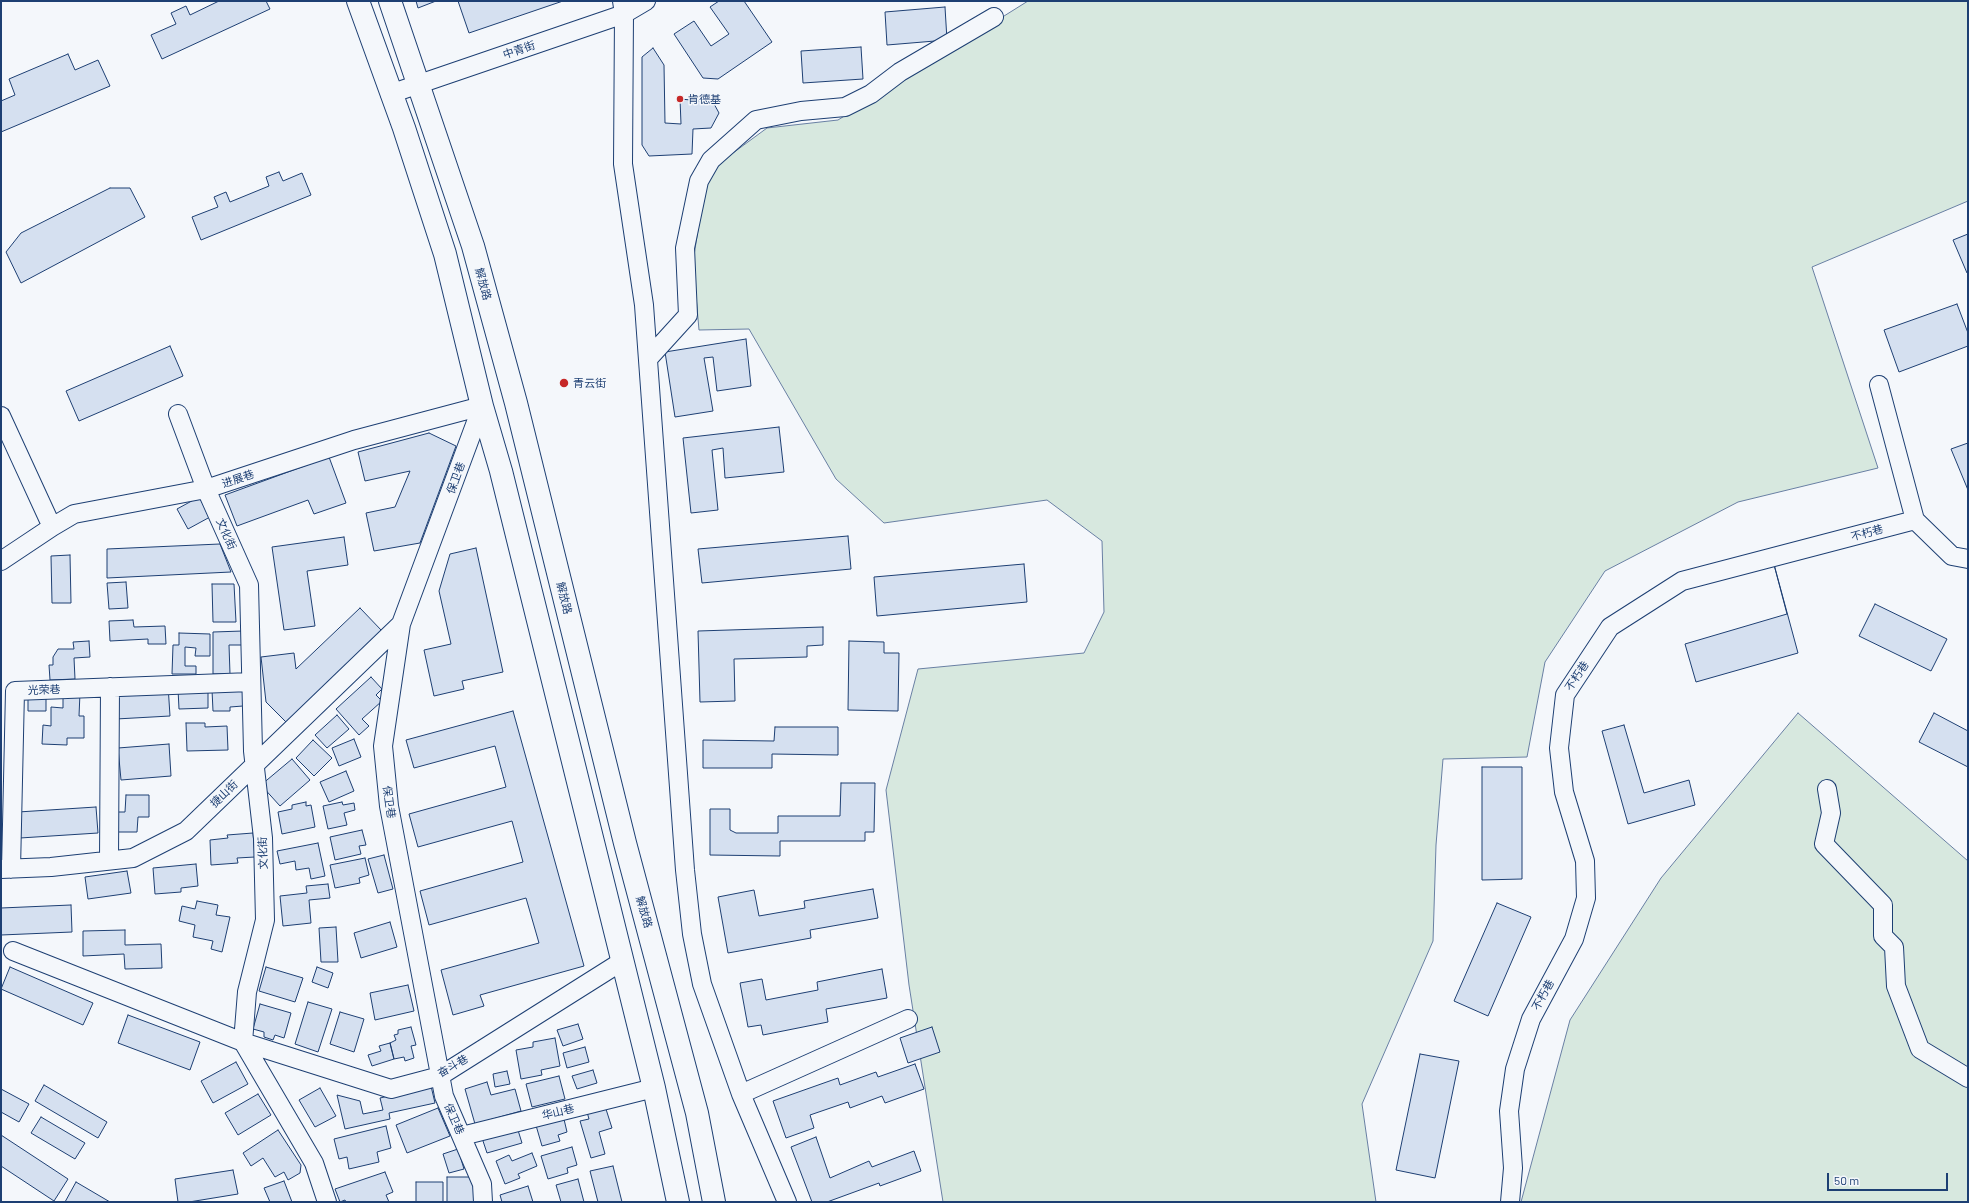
<!DOCTYPE html>
<html>
<head>
<meta charset="utf-8">
<style>
	body { margin:0 }
	#map { position:relative; width:1969px; height:1203px; overflow:hidden; background:#f4f7fb; font-family:Barlow,sans-serif }
	canvas { display:block }
	.frame { position:absolute; inset:0; border:2px solid #1d3f73; pointer-events:none }
	.scale { position:absolute; left:1827px; top:1173px; width:121px; height:18px; box-sizing:border-box; border:2px solid #1d3f73; border-top:0; padding-left:5px; font-size:12px; line-height:14px; white-space:nowrap; color:#1d3f73; -webkit-text-stroke:3px #f4f7fb; paint-order:stroke }
</style>
</head>
<body>
<div id="map">
<canvas width="1969" height="1203"></canvas>
<div class="frame"></div>
<div class="scale">50 m</div>
</div>
<script>
const ctx = document.querySelector('canvas').getContext('2d');
ctx.lineJoin = 'round';
function fill(path, color) {
  ctx.fillStyle = color;
  ctx.fill(path, 'evenodd');
}
function toPath(rows) {
  const path = new Path2D();
  for (const r of rows) {
    path.moveTo(r[0], r[1]);
    for (let i = 2; i < r.length; i += 2) path.lineTo(r[i], r[i + 1]);
  }
  return path;
}
function trace(path, color, width, dash) {
  ctx.strokeStyle = color;
  ctx.lineWidth = width;
  ctx.lineCap = dash ? 'butt' : 'round';
  ctx.setLineDash(dash || []);
  ctx.stroke(path);
}
function write(font, color, halo, rows, align = 'center') {
  ctx.font = font + ' Barlow,"Noto Sans SC",sans-serif';
  ctx.lineWidth = 3;
  ctx.setLineDash([]);
  ctx.textBaseline = 'middle';
  ctx.strokeStyle = halo;
  ctx.fillStyle = color;
  for (const [text, x, y, turn = 0] of rows) {
    ctx.save();
    ctx.translate(x, y);
    ctx.rotate((+turn || 0) * Math.PI / 180);
    ctx.textAlign = isNaN(turn) ? turn : align;
    if (halo) ctx.strokeText(text, 0, 0);
    ctx.fillText(text, 0, 0);
    ctx.restore();
  }
}
const green = toPath([
	[1028,1,1968,1,1968,201,1812,267,1878,468,1738,502,1605,571,1545,662,1527,757,1443,759,1436,845,1433,941,1362,1104,1376,1202,943,1202,909,985,886,790,918,669,1084,653,1104,612,1102,541,1047,500,884,523,836,479,749,329,699,330,693,262,707,172,767,128,838,120,1028,1],
	[1798,713,1968,861,1968,1202,1521,1202,1570,1020,1661,878,1798,713]
]);
const building = toPath([
	[219,1,266,1,270,9,162,59,151,35,176,24,171,13,186,6,190,15,219,1],
	[416,1,436,1,418,8,416,1],
	[458,1,563,1,469,33,458,1],
	[719,1,744,1,772,42,718,79,703,78,674,34,694,21,711,46,729,34,710,7,719,1],
	[945,7,947,40,887,45,885,12,945,7],
	[861,47,863,79,803,83,801,51,861,47],
	[653,48,664,65,665,123,681,124,680,99,713,102,719,113,711,128,693,129,692,154,649,156,642,145,642,57,653,48],
	[68,54,75,70,98,60,110,86,1,132,1,101,15,95,9,79,68,54],
	[279,172,283,181,302,173,311,195,201,240,192,217,218,207,214,197,226,192,230,202,269,186,266,177,279,172],
	[110,188,130,188,145,217,21,283,6,252,21,233,110,188],
	[1968,234,1968,273,1967,273,1953,240,1968,234],
	[1957,304,1968,333,1968,346,1899,372,1884,330,1957,304],
	[746,339,751,386,717,391,713,357,704,358,713,411,675,417,665,352,746,339],
	[170,346,183,376,79,421,66,391,170,346],
	[779,427,784,472,725,478,723,448,712,450,718,510,691,513,683,438,779,427],
	[429,433,456,446,420,543,374,551,366,513,395,507,410,471,365,481,358,452,429,433],
	[1968,443,1968,490,1951,449,1968,443],
	[329,457,346,503,314,514,308,500,237,526,225,495,329,457],
	[199,497,210,517,188,529,177,509,199,497],
	[848,536,851,569,702,583,698,549,848,536],
	[344,537,348,565,307,571,315,626,284,630,272,547,344,537],
	[220,544,231,572,107,578,107,549,220,544],
	[476,548,503,672,462,681,464,689,434,696,424,650,451,644,439,591,450,554,476,548],
	[70,555,71,603,52,603,51,556,70,555],
	[1772,557,1798,653,1696,682,1685,644,1787,614,1772,557],
	[1024,564,1027,602,877,616,874,577,1024,564],
	[126,582,128,608,109,609,107,583,126,582],
	[212,584,234,584,236,622,213,622,212,584],
	[1875,604,1947,639,1931,671,1859,636,1875,604],
	[360,608,382,631,286,722,266,702,261,657,294,653,296,669,360,608],
	[133,620,134,627,165,626,166,644,148,644,148,639,110,641,109,621,133,620],
	[823,627,823,645,807,646,807,657,734,659,735,701,700,702,698,631,823,627],
	[243,631,243,645,229,645,230,674,213,674,213,632,243,631],
	[179,633,210,634,210,656,195,656,196,648,185,647,185,666,196,666,196,674,172,674,173,645,179,645,179,633],
	[89,641,90,657,74,658,75,679,50,680,49,665,53,665,53,657,58,649,74,649,73,642,89,641],
	[849,641,884,642,884,653,899,653,898,711,848,710,849,641],
	[371,677,382,689,376,695,382,701,362,719,369,726,359,735,336,709,371,677],
	[168,685,170,716,116,719,115,688,168,685],
	[243,686,243,706,230,707,230,711,213,711,212,690,243,686],
	[208,688,208,708,179,709,178,689,208,688],
	[63,692,80,693,79,716,84,716,84,738,67,738,67,745,42,744,43,725,51,726,51,707,63,708,63,692],
	[28,696,46,697,46,711,28,711,28,696],
	[513,711,584,966,480,995,484,1006,453,1015,441,970,539,943,526,898,429,925,420,891,523,862,512,821,418,847,409,814,506,787,495,746,414,768,406,740,513,711],
	[1934,713,1968,731,1968,767,1919,742,1934,713],
	[337,715,349,729,327,748,315,735,337,715],
	[186,723,205,723,205,727,227,726,228,750,187,751,186,723],
	[1624,725,1644,793,1689,780,1695,805,1628,824,1602,731,1624,725],
	[775,727,838,727,838,755,772,754,772,768,703,768,703,740,774,741,775,727],
	[354,739,361,757,339,766,332,748,354,739],
	[313,740,332,758,314,776,296,758,313,740],
	[169,744,171,776,121,780,118,748,169,744],
	[292,759,310,780,280,806,261,785,292,759],
	[1482,767,1522,767,1522,879,1482,880,1482,767],
	[346,771,354,791,329,802,320,782,346,771],
	[841,783,875,783,874,832,865,832,865,841,780,841,780,856,710,855,710,809,730,809,730,830,736,833,778,833,778,816,840,816,841,783],
	[126,795,149,795,149,817,138,817,137,832,115,832,116,812,125,812,126,795],
	[306,802,306,806,311,805,315,827,282,834,278,812,292,809,292,805,306,802],
	[342,802,343,805,354,803,355,810,344,813,347,825,328,829,323,806,342,802],
	[96,807,98,833,20,838,18,812,96,807],
	[362,830,366,845,359,846,361,854,335,860,330,837,362,830],
	[253,833,255,857,237,858,238,863,211,865,210,840,228,838,227,835,253,833],
	[318,843,325,876,311,879,309,868,296,870,295,861,280,864,277,851,318,843],
	[384,855,393,889,378,893,368,859,384,855],
	[365,858,369,875,359,878,360,883,335,888,330,865,365,858],
	[196,864,198,886,181,888,181,892,155,894,153,868,196,864],
	[127,871,131,893,88,899,85,877,127,871],
	[328,884,330,898,309,900,311,923,283,926,280,896,307,893,306,886,328,884],
	[873,889,878,918,810,930,811,938,728,953,718,897,754,890,759,916,805,908,804,901,873,889],
	[197,901,218,905,216,915,230,917,222,952,211,949,213,941,193,937,195,925,179,921,182,906,195,909,197,901],
	[1497,903,1531,917,1488,1016,1454,1001,1497,903],
	[71,905,72,932,1,935,1,908,71,905],
	[390,922,397,947,361,958,354,933,390,922],
	[336,927,338,962,321,962,319,928,336,927],
	[125,930,125,945,161,944,162,968,125,969,124,954,83,956,83,931,125,930],
	[10,967,93,1003,83,1025,1,989,10,967],
	[266,967,303,978,295,1002,259,991,266,967],
	[317,967,333,973,328,988,312,982,317,967],
	[882,969,887,998,826,1009,828,1022,763,1035,761,1025,748,1027,740,983,762,979,766,1000,818,990,817,982,882,969],
	[408,985,414,1011,375,1020,370,993,408,985],
	[308,1002,332,1009,318,1052,295,1044,308,1002],
	[260,1004,291,1013,284,1038,275,1035,273,1040,264,1037,264,1032,253,1029,260,1004],
	[340,1012,364,1019,354,1052,330,1044,340,1012],
	[128,1015,200,1042,190,1070,118,1043,128,1015],
	[578,1024,583,1039,563,1046,557,1030,578,1024],
	[411,1027,416,1045,411,1046,414,1058,405,1061,404,1057,394,1059,390,1043,396,1040,394,1035,398,1034,398,1030,411,1027],
	[932,1027,940,1052,908,1063,900,1038,932,1027],
	[555,1038,560,1066,541,1070,542,1075,521,1079,516,1050,533,1047,533,1042,555,1038],
	[390,1043,394,1059,372,1066,368,1055,381,1051,379,1046,390,1043],
	[585,1047,589,1062,567,1068,563,1053,585,1047],
	[1420,1054,1459,1061,1435,1178,1396,1170,1420,1054],
	[236,1062,248,1084,213,1103,201,1081,236,1062],
	[915,1064,924,1089,885,1103,882,1096,850,1108,848,1102,810,1115,814,1128,786,1138,773,1101,838,1078,840,1085,876,1072,878,1077,915,1064],
	[593,1070,597,1083,577,1089,572,1076,593,1070],
	[507,1071,510,1084,495,1087,493,1074,507,1071],
	[559,1076,565,1099,532,1107,526,1084,559,1076],
	[487,1082,491,1095,515,1089,521,1111,475,1124,465,1089,487,1082],
	[44,1085,107,1122,98,1138,35,1101,44,1085],
	[431,1086,435,1103,389,1113,390,1119,345,1129,337,1095,360,1101,363,1114,383,1110,380,1098,431,1086],
	[320,1088,336,1116,315,1127,299,1100,320,1088],
	[1,1089,29,1104,19,1122,1,1112,1,1089],
	[258,1094,271,1115,238,1135,225,1113,258,1094],
	[605,1106,612,1128,599,1132,605,1154,591,1158,580,1121,589,1119,587,1112,605,1106],
	[438,1108,450,1136,407,1153,396,1125,438,1108],
	[563,1115,567,1132,558,1135,560,1141,542,1146,535,1122,563,1115],
	[41,1117,85,1143,75,1159,31,1133,41,1117],
	[386,1126,391,1148,377,1152,379,1162,349,1169,347,1157,339,1159,334,1139,386,1126],
	[517,1127,522,1143,487,1153,482,1138,517,1127],
	[278,1130,301,1165,300,1173,288,1180,284,1172,275,1177,263,1158,251,1166,243,1153,278,1130],
	[1,1135,68,1179,54,1201,1,1166,1,1135],
	[816,1137,830,1178,869,1161,872,1167,914,1151,921,1171,880,1186,879,1183,827,1202,812,1202,791,1147,816,1137],
	[572,1147,577,1165,567,1168,568,1173,548,1179,541,1156,572,1147],
	[458,1149,464,1169,449,1173,443,1154,458,1149],
	[532,1153,537,1166,518,1174,520,1178,505,1184,496,1161,509,1155,512,1161,532,1153],
	[613,1166,622,1202,598,1202,590,1171,613,1166],
	[233,1170,238,1194,189,1202,178,1202,175,1179,233,1170],
	[385,1172,393,1192,386,1195,389,1202,346,1202,345,1200,340,1202,335,1189,385,1172],
	[447,1177,476,1177,476,1202,447,1202,447,1177],
	[578,1179,584,1202,561,1202,556,1185,578,1179],
	[284,1181,292,1202,270,1202,264,1188,284,1181],
	[76,1182,110,1202,65,1202,76,1182],
	[416,1182,443,1182,443,1202,416,1202,416,1182],
	[528,1186,533,1202,502,1202,500,1195,528,1186]
]);
const minor = toPath([
	[622,1,624,14,623,164,644,305,685,870,692,934,702,984,741,1094,787,1202],
	[390,94,624,14,646,1],
	[648,359,688,315,685,248,699,181,711,160,756,120,801,111,845,107,871,94,900,72,994,17],
	[482,406,401,624,383,746,389,806,444,1096,482,1184,483,1202],
	[178,414,206,489,249,585,253,751,263,838,265,920,247,992,243,1042,314,1163,327,1202],
	[1,416,52,527],
	[1915,520,1952,556,1968,559],
	[1,561,52,527,74,514,206,489,354,440,482,406],
	[1827,789,1831,813,1824,844,1883,905,1883,936,1894,947,1896,986,1920,1049,1968,1078],
	[109,860,110,687],
	[1,869,51,867,133,858,186,831,401,624],
	[11,869,15,691,251,682],
	[13,951,243,1042,391,1089,440,1076,621,962],
	[741,1094,908,1019],
	[462,1136,654,1088],
	[1510,1202,1513,1168,1509,1111,1515,1069,1531,1019,1574,939,1586,898,1585,861,1564,792,1559,748,1565,695,1610,627,1682,581,1915,520,1879,385]
]);
const major = toPath([
	[358,1,404,128,445,254,482,406,501,471,654,1088,678,1202],
	[390,1,473,246,516,403,625,843,697,1113,714,1202]
]);
const markers = [
	[680,99,4,"#c62828"],
	[564,383,5,"#c62828"]
];
const streetNames = [
	["中青街",519,50,-19],
	["解放路",483,284,75],
	["保卫巷",456,478,-70],
	["进展巷",238,479,-19],
	["不朽巷",1867,533,-15],
	["文化街",226,534,66],
	["解放路",564,598,76],
	["不朽巷",1577,676,-56],
	["光荣巷",44,690,-2],
	["捷山街",224,794,-44],
	["保卫巷",389,802,82],
	["文化街",263,853,-92],
	["解放路",644,912,74],
	["不朽巷",1543,995,-61],
	["奋斗巷",453,1066,-30],
	["华山巷",558,1112,-14],
	["保卫巷",454,1119,66]
];
const poiNames = [
	["肯德基",688,99],
	["青云街",573,383]
];
fill(green, '#d7e8df');
trace(green, '#687fa3', 1);
fill(building, '#d5e0f0');
trace(building, '#1d3f73', 1);
trace(minor, '#1d3f73', 20);
trace(major, '#1d3f73', 24);
trace(minor, '#f4f7fb', 18);
trace(major, '#f4f7fb', 22);
for (const [x, y, r, color] of markers) {
  const dot = new Path2D();
  dot.arc(x, y, r, 0, 2 * Math.PI);
  ctx.fillStyle = color;
  ctx.fill(dot);
  trace(dot, '#f4f7fb', 1.5);
}
write('11px', '#1d3f73', '#f4f7fb', streetNames);
write('11px', '#1d3f73', '#f4f7fb', poiNames, 'left');
</script>
</body>
</html>
